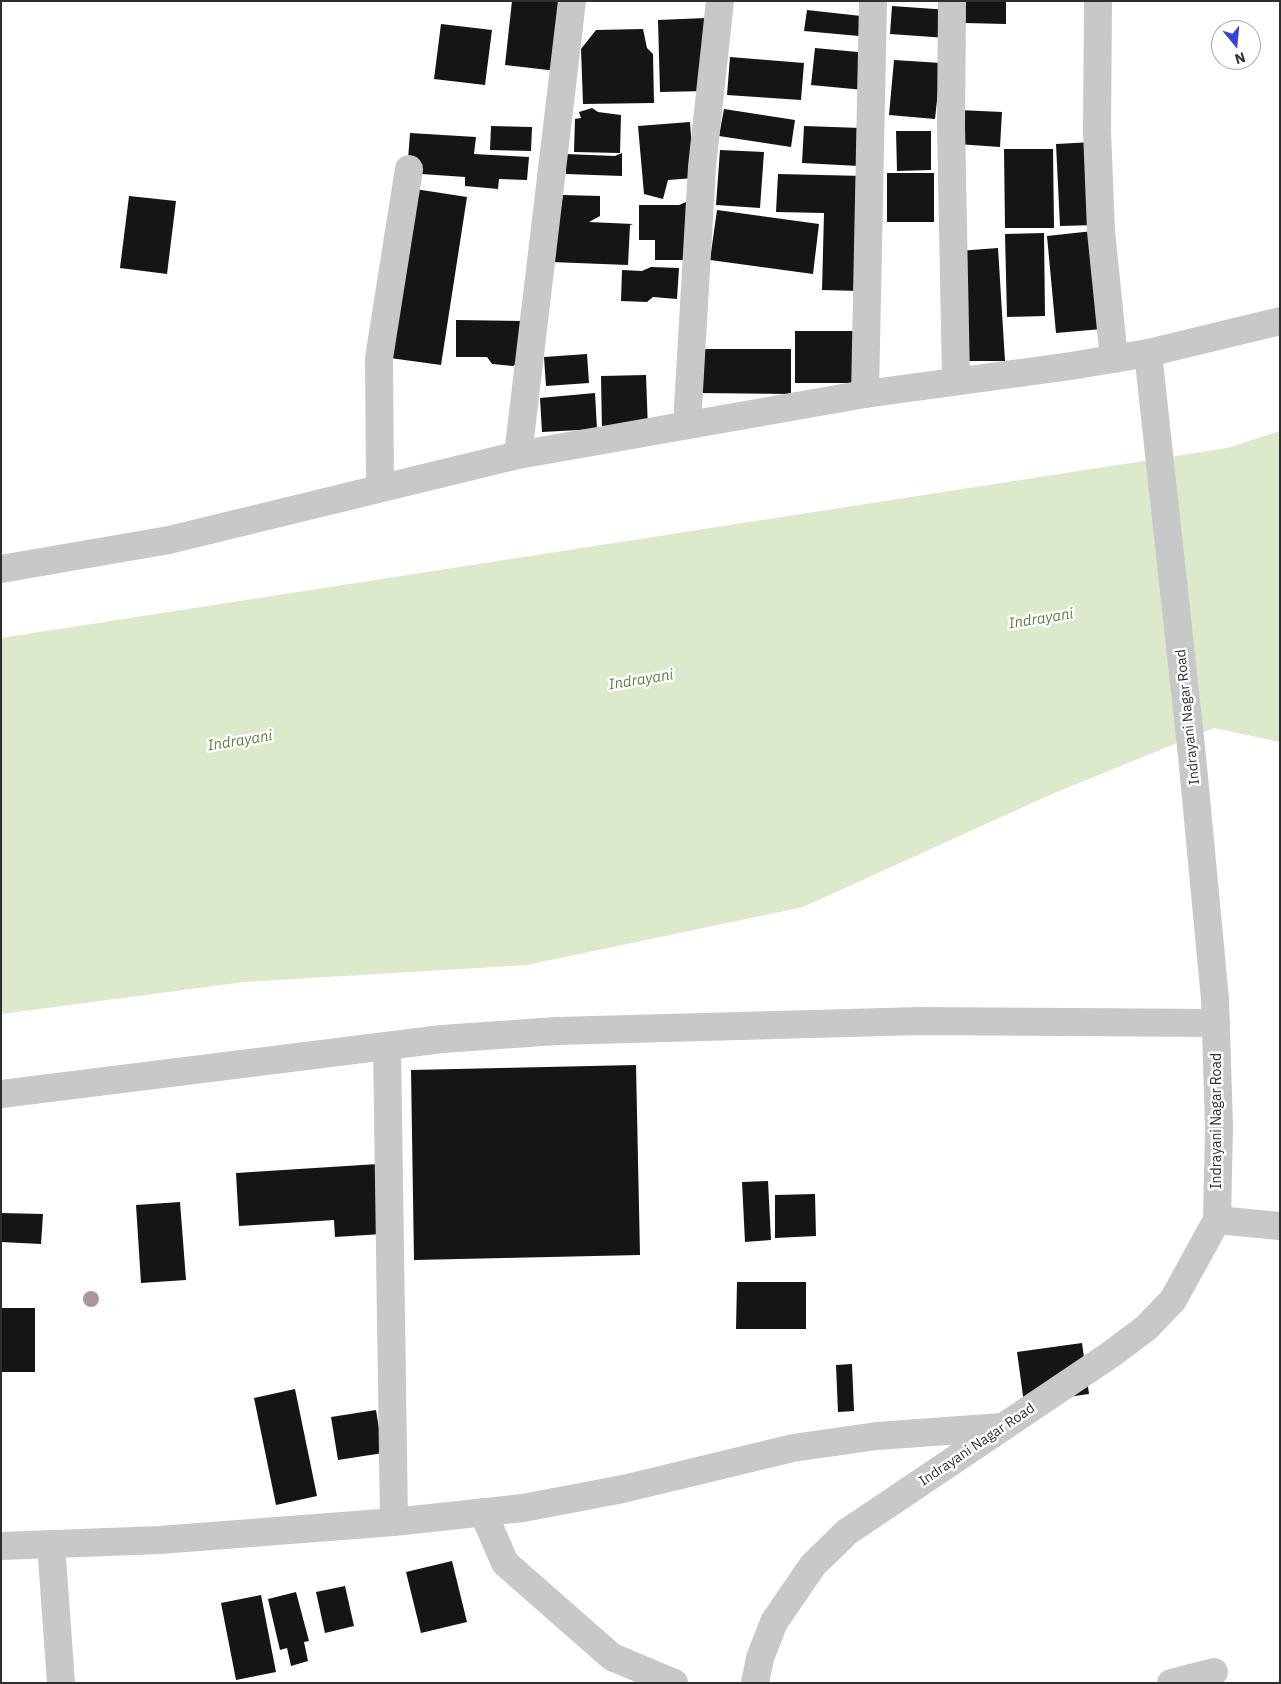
<!DOCTYPE html>
<html>
<head>
<meta charset="utf-8">
<style>
	body { margin:0 }
	#map { position:relative; width:1281px; height:1684px; overflow:hidden; background:#fff; font-family:"IBM Plex Sans",sans-serif }
	canvas { display:block }
	.frame { position:absolute; inset:0; border:2px solid #2e2e2e; pointer-events:none }
	.north { position:absolute; left:1211px; top:20px; width:50px; height:50px; box-sizing:border-box; background:#fff; border:1px solid #ababab; border-radius:50%; rotate:163deg; font-size:14px; font-weight:700; line-height:20px; text-align:center; color:#2e2e2e }
	.north::after { content:''; display:block; margin:auto; width:18px; height:22px; background:#3d41d9; clip-path:polygon(50% 0,100% 100%,50% 72%,0 100%) }
</style>
</head>
<body>
<div id="map">
<canvas width="1281" height="1684"></canvas>
<div class="frame"></div>
<div class="north">N</div>
</div>
<script>
const ctx = document.querySelector('canvas').getContext('2d');
ctx.lineJoin = 'round';
function fill(path, color) {
  ctx.fillStyle = color;
  ctx.fill(path, 'evenodd');
}
function toPath(rows) {
  const path = new Path2D();
  for (const r of rows) {
    path.moveTo(r[0], r[1]);
    for (let i = 2; i < r.length; i += 2) path.lineTo(r[i], r[i + 1]);
  }
  return path;
}
function trace(path, color, width, dash) {
  ctx.strokeStyle = color;
  ctx.lineWidth = width;
  ctx.lineCap = dash ? 'butt' : 'round';
  ctx.setLineDash(dash || []);
  ctx.stroke(path);
}
function write(font, color, halo, rows, align = 'center') {
  ctx.font = font + ' "IBM Plex Sans",sans-serif';
  ctx.lineWidth = 5;
  ctx.setLineDash([]);
  ctx.textBaseline = 'middle';
  ctx.strokeStyle = halo;
  ctx.fillStyle = color;
  for (const [text, x, y, turn = 0] of rows) {
    ctx.save();
    ctx.translate(x, y);
    ctx.rotate((+turn || 0) * Math.PI / 180);
    ctx.textAlign = isNaN(turn) ? turn : align;
    if (halo) ctx.strokeText(text, 0, 0);
    ctx.fillText(text, 0, 0);
    ctx.restore();
  }
}
const water = toPath([
	[1280,431,1280,742,1214,728,1052,794,803,907,527,965,244,982,1,1014,1,638,1227,448]
]);
const building = toPath([
	[512,1,565,1,557,71,505,65],
	[965,1,1006,1,1006,24,965,23],
	[892,6,949,10,947,38,890,34],
	[807,10,861,16,859,36,804,31],
	[706,18,708,91,660,92,658,20],
	[441,24,492,30,485,85,434,79],
	[643,29,647,48,653,54,654,103,583,104,581,49,596,30],
	[815,48,868,53,864,90,811,85],
	[730,57,804,63,801,100,727,95],
	[894,60,941,63,935,119,889,115],
	[592,108,598,112,621,115,620,153,574,152,575,119,581,118,579,112],
	[724,109,795,120,791,147,719,136],
	[959,110,1002,112,1000,147,957,144],
	[690,122,694,178,668,180,663,199,644,194,638,126],
	[491,126,532,127,531,151,490,150],
	[804,126,861,128,859,166,802,163],
	[896,131,931,131,931,170,897,171],
	[410,133,476,137,474,154,529,157,527,180,499,179,498,189,465,186,465,177,407,173],
	[1093,142,1096,225,1060,226,1056,144],
	[1004,149,1053,149,1054,228,1005,228],
	[720,150,764,152,760,208,716,205],
	[622,153,622,176,566,174,566,154,615,156],
	[887,173,934,173,934,222,887,222],
	[778,174,865,176,861,291,822,290,824,213,776,212],
	[415,189,467,197,441,365,390,358],
	[563,195,600,196,600,216,589,222,633,224,630,225,628,265,551,262],
	[129,196,176,201,167,274,120,268],
	[693,199,693,260,655,260,655,240,639,240,639,205,679,205],
	[717,210,819,224,813,274,710,260],
	[1093,231,1102,329,1056,333,1047,236],
	[1044,233,1045,316,1007,317,1005,234],
	[998,248,1005,361,961,361,958,251],
	[651,267,679,268,677,299,653,297,647,302,621,301,622,270,642,271],
	[456,320,523,321,522,360,513,366,492,364,487,357,456,357],
	[795,331,856,331,855,383,795,383],
	[699,349,791,349,791,394,699,393],
	[587,354,589,383,546,386,544,357],
	[646,375,648,430,602,432,601,376],
	[595,393,597,429,542,432,540,398],
	[636,1065,640,1255,414,1260,411,1070],
	[378,1164,382,1234,335,1237,334,1220,239,1226,236,1173],
	[768,1181,771,1240,745,1242,742,1182],
	[815,1194,816,1236,775,1238,775,1195],
	[180,1202,186,1280,141,1283,136,1205],
	[1,1213,43,1214,41,1244,1,1242],
	[737,1282,806,1282,806,1329,736,1329],
	[1,1308,35,1308,35,1372,1,1372],
	[1082,1343,1089,1394,1024,1403,1017,1352],
	[852,1364,854,1411,838,1412,836,1365],
	[295,1389,317,1496,276,1505,254,1398],
	[376,1410,383,1453,338,1460,331,1417],
	[452,1561,467,1622,421,1633,406,1572],
	[345,1586,354,1626,325,1633,316,1592],
	[296,1592,309,1641,304,1642,308,1661,291,1666,287,1648,280,1650,268,1599],
	[261,1595,276,1672,236,1680,221,1603]
]);
const minor = toPath([
	[952,1,951,125,956,380],
	[1098,1,1097,131,1101,231,1114,359],
	[865,394,873,1],
	[687,425,702,167,720,1],
	[518,455,572,1],
	[380,488,379,358,409,169],
	[387,1046,394,1522],
	[1,1094,442,1039,557,1031,921,1021,1216,1023],
	[1217,1220,1280,1226],
	[483,1512,505,1563,612,1657,674,1683],
	[51,1544,61,1683],
	[1,1546,160,1540,394,1522,523,1508,623,1489,793,1448,877,1436,1002,1427],
	[1171,1683,1214,1672]
]);
const tertiary = toPath([
	[1,569,169,540,518,455,865,394,1071,366,1148,353,1280,321],
	[755,1683,760,1658,774,1622,813,1565,847,1532,1110,1355,1146,1328,1173,1300,1217,1220,1219,1127,1215,999,1192,756,1148,353]
]);
const trees = [
	[91,1299]
];
const streetNames = [
	["Indrayani Nagar Road",1188,717,-96],
	["Indrayani Nagar Road",1217,1121,-90],
	["Indrayani Nagar Road",977,1445,-34]
];
const waterNames = [
	["Indrayani",1041,619,-9],
	["Indrayani",641,680,-9],
	["Indrayani",240,741,-9]
];
fill(water, '#dce9cb');
fill(building, '#151515');
trace(minor, '#c8c8c8', 28);
trace(tertiary, '#c8c8c8', 28);
ctx.fillStyle = '#ab959f';
for (const [x, y] of trees) {
  ctx.beginPath();
  ctx.arc(x, y, 8, 0, 2 * Math.PI);
  ctx.fill();
}
write('14px', '#2e2e2e', '#fff', streetNames);
write('italic 15px', '#627f3d', '#fff', waterNames);
</script>
</body>
</html>
